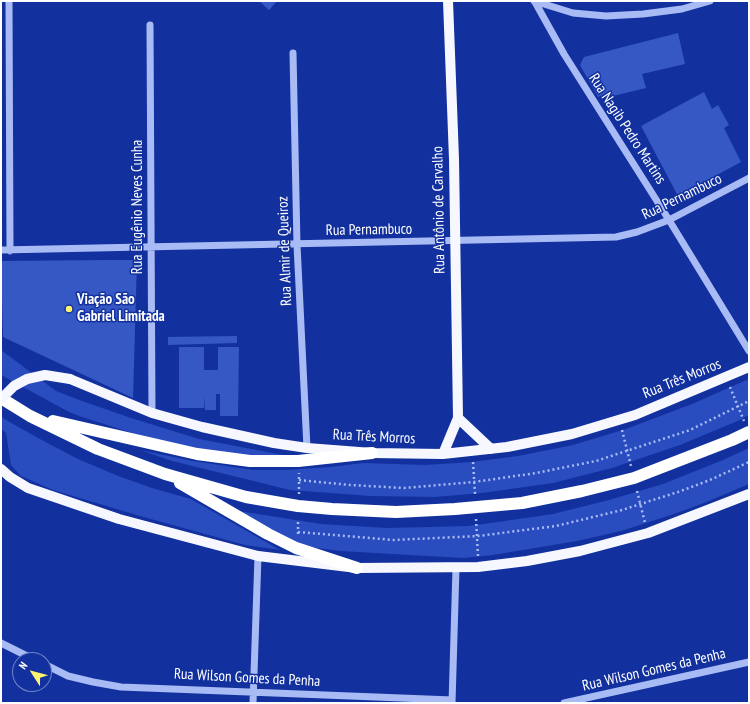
<!DOCTYPE html>
<html>
<head>
<meta charset="utf-8">
<style>
	body { margin:0 }
	#map { position:relative; width:750px; height:704px; overflow:hidden; background:#12319f; font-family:"PT Sans Narrow",sans-serif }
	canvas { display:block }
	.frame { position:absolute; inset:0; border:2px solid #fff; pointer-events:none }
	.north { position:absolute; left:12px; top:652px; width:40px; height:40px; box-sizing:border-box; background:#12319f; border:1px solid #7183c5; border-radius:50%; rotate:306deg; font-size:11px; font-weight:700; line-height:16px; text-align:center; color:#fff }
	.north::after { content:''; display:block; margin:auto; width:14px; height:18px; background:#fff46d; clip-path:polygon(50% 0,100% 100%,50% 72%,0 100%) }
</style>
</head>
<body>
<div id="map">
<canvas width="750" height="704"></canvas>
<div class="frame"></div>
<div class="north">N</div>
</div>
<script>
const ctx = document.querySelector('canvas').getContext('2d');
ctx.lineJoin = 'round';
function fill(path, color) {
  ctx.fillStyle = color;
  ctx.fill(path, 'evenodd');
}
function toPath(rows) {
  const path = new Path2D();
  for (const r of rows) {
    path.moveTo(r[0], r[1]);
    for (let i = 2; i < r.length; i += 2) path.lineTo(r[i], r[i + 1]);
  }
  return path;
}
function trace(path, color, width, dash) {
  ctx.strokeStyle = color;
  ctx.lineWidth = width;
  ctx.lineCap = dash ? 'butt' : 'round';
  ctx.setLineDash(dash || []);
  ctx.stroke(path);
}
function write(font, color, halo, rows, align = 'center') {
  ctx.font = font + ' "PT Sans Narrow",sans-serif';
  ctx.lineWidth = 3;
  ctx.setLineDash([]);
  ctx.textBaseline = 'middle';
  ctx.strokeStyle = halo;
  ctx.fillStyle = color;
  for (const [text, x, y, turn = 0] of rows) {
    ctx.save();
    ctx.translate(x, y);
    ctx.rotate((+turn || 0) * Math.PI / 180);
    ctx.textAlign = isNaN(turn) ? turn : align;
    if (halo) ctx.strokeText(text, 0, 0);
    ctx.fillText(text, 0, 0);
    ctx.restore();
  }
}
const green = toPath([
	[1,350,56,391,82,401,131,418,199,439,283,455,266,456,235,455,192,448,142,436,82,417,69,412,1,375],
	[749,379,749,415,740,420,680,445,612,468,553,483,482,493,434,497,371,496,290,490,172,461,140,450,193,461,253,470,286,470,330,467,363,463,425,465,472,462,518,456,573,445,626,429,692,404],
	[1,417,38,438,78,459,118,476,155,489,191,499,280,550,245,545,140,516,53,490,21,476,11,465,6,433,1,429],
	[749,448,749,484,704,503,674,514,621,531,577,541,493,555,463,558,340,551,310,547,286,539,239,511,321,524,387,528,468,526,498,522,553,514,609,500,663,484,723,460]
]);
const building = toPath([
	[259,1,277,1,269,10],
	[678,33,685,64,642,74,646,88,609,97,607,93,598,97,580,65,584,57],
	[704,92,712,109,718,105,729,125,724,128,741,162,678,196,641,126],
	[109,260,137,260,133,398,3,337,1,261],
	[237,336,237,343,168,345,168,337],
	[179,347,204,347,204,370,218,370,218,347,239,347,238,416,220,416,220,394,216,394,216,410,205,410,204,396,204,408,179,408]
]);
const path = toPath([
	[730,387,744,421],
	[622,430,631,466],
	[473,462,475,494],
	[299,480,350,485,404,488,474,482,536,473,596,461,690,430,749,401],
	[637,491,645,523],
	[299,494,299,473],
	[476,519,478,556],
	[298,532,394,540,478,536,556,526,622,510,678,492,710,480,749,462],
	[298,534,298,519]
]);
const minor = toPath([
	[9,1,10,251],
	[534,1,573,13,606,16,643,14,682,9,710,1],
	[535,2,564,54,669,220,749,351],
	[150,25,152,413],
	[293,53,297,245,307,448],
	[1,250,616,237,637,232,669,220,749,178],
	[1,643,35,660],
	[44,664,68,676,93,682,121,687,452,700],
	[253,703,258,556],
	[452,703,456,568],
	[564,703,749,662]
]);
const major = toPath([
	[70,379,152,413,202,427,274,443,307,448,372,453,443,454,507,447,572,434,635,415,749,367],
	[458,418,491,449],
	[443,454,458,418,454,159,448,1],
	[1,469,10,477,28,488,119,519,258,556,357,568,478,567,527,561,580,551,648,533,749,494]
]);
const highway = toPath([
	[1,398,30,416,98,449,165,474,246,497,298,506,332,509,396,512,455,509,522,503,582,491,634,478,732,440,749,432],
	[53,421,197,454,250,461,298,461,372,453],
	[180,483,268,534,296,548,357,568]
]);
const majorBridge = toPath([
	[1,399,14,386,27,379,45,375,70,379]
]);
const markers = [
	[69,309,4,"#fff46d"]
];
const streetNames = [
	["Rua Nagib Pedro Martins",627,129,57],
	["Rua Pernambuco",682,197,-26],
	["Rua Eugênio Neves Cunha",138,207,-90],
	["Rua Antônio de Carvalho",439,210,-91],
	["Rua Pernambuco",369,230,-1],
	["Rua Almir de Queiroz",285,251,-92],
	["Rua Três Morros",682,379,-22],
	["Rua Três Morros",374,437,3],
	["Rua Wilson Gomes da Penha",654,670,-13],
	["Rua Wilson Gomes da Penha",247,678,3]
];
const poiNames = [
	["Viação São",77,300],
	["Gabriel Limitada",77,317]
];
fill(green, '#294cbf');
fill(building, '#3658c4');
trace(path, '#a9bbf5', 2.5, [2, 3]);
trace(minor, '#a9bbf5', 7);
trace(major, '#f7f8ff', 10);
trace(highway, '#fff', 12);
trace(majorBridge, '#f7f8ff', 10);
for (const [x, y, r, color] of markers) {
  const dot = new Path2D();
  dot.arc(x, y, r, 0, 2 * Math.PI);
  ctx.fillStyle = color;
  ctx.fill(dot);
  trace(dot, '#12319f', 1.5);
}
write('15px', '#fff', '#12319f', streetNames);
write('bold 15px', '#fff', '#12319f', poiNames, 'left');
</script>
</body>
</html>
